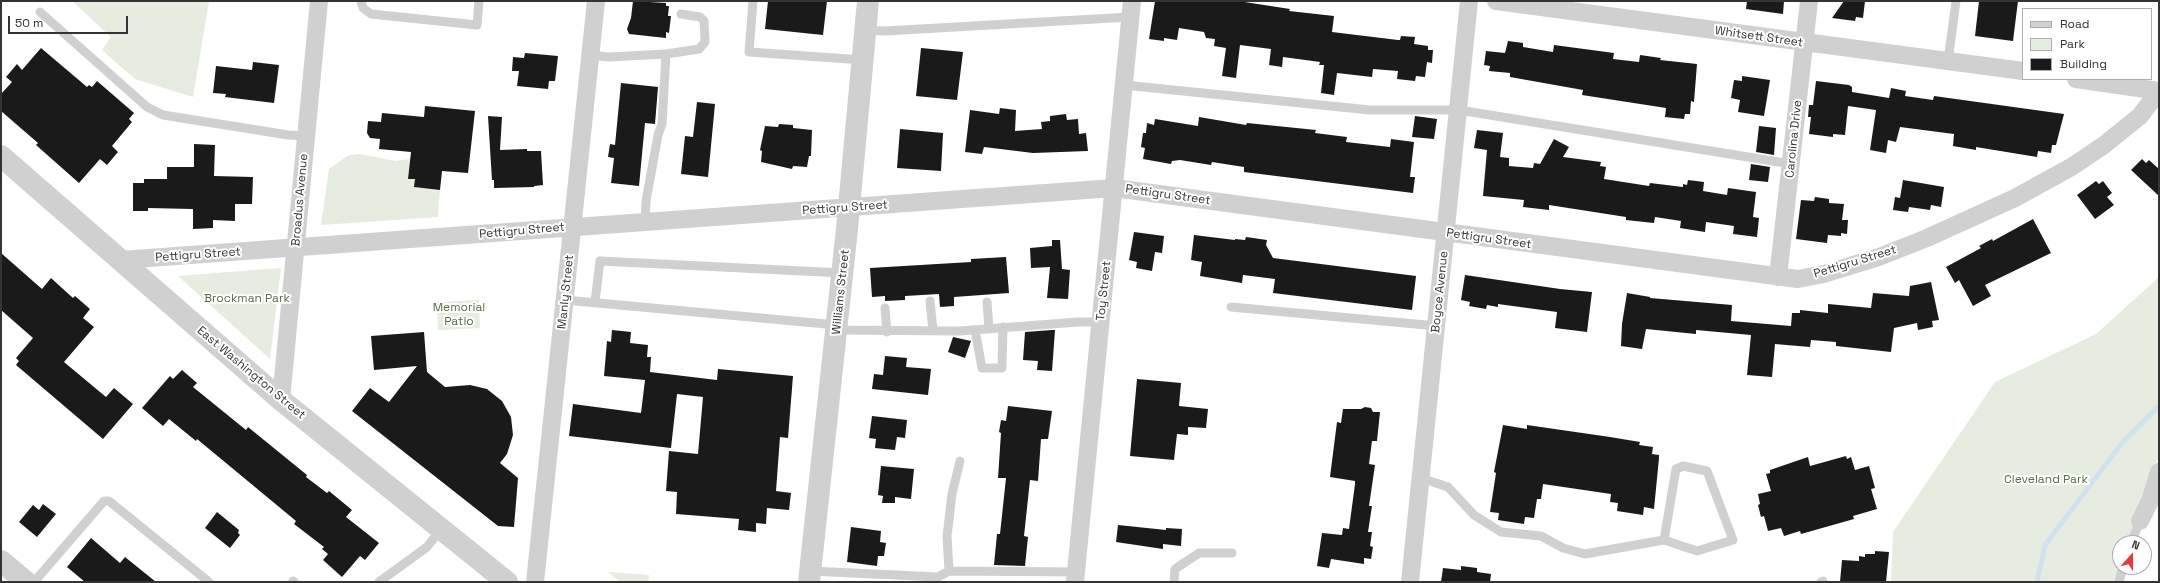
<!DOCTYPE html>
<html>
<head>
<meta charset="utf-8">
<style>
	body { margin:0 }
	#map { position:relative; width:2160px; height:583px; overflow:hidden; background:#fff; font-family:"Space Grotesk",sans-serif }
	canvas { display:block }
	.frame { position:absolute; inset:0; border:2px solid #333; pointer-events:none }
	.legend { position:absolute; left:2022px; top:8px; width:130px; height:72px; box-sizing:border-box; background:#fff; border:1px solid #adadad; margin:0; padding:5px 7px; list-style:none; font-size:12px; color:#333 }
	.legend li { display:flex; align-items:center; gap:8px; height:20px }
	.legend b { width:20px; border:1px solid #adadad }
	.north { position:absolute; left:2112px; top:535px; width:40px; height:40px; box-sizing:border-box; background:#fff; border:1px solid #adadad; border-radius:50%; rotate:21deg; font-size:11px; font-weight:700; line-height:16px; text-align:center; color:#333 }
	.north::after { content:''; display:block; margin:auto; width:14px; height:18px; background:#e63946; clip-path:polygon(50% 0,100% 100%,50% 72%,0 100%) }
	.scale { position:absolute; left:8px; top:16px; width:120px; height:18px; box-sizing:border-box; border:2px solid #333; border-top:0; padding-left:5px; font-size:12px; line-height:14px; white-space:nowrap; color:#333; -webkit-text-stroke:3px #fff; paint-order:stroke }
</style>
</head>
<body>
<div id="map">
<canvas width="2160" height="583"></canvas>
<div class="frame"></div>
<ul class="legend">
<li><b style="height:5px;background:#d0d0d0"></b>Road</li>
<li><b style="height:11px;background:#e6ecdf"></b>Park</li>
<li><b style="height:11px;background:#1a1a1a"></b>Building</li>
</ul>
<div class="north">N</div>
<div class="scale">50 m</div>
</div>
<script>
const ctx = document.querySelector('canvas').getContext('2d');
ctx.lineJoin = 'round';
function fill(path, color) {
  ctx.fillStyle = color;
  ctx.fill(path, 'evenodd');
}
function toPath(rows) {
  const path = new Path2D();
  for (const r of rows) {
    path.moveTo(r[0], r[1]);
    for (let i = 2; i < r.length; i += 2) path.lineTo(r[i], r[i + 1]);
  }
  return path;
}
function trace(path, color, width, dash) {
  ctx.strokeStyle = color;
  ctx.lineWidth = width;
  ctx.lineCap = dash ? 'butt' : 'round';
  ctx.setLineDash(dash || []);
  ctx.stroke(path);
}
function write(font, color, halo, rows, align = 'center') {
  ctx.font = font + ' "Space Grotesk",sans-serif';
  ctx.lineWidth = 4;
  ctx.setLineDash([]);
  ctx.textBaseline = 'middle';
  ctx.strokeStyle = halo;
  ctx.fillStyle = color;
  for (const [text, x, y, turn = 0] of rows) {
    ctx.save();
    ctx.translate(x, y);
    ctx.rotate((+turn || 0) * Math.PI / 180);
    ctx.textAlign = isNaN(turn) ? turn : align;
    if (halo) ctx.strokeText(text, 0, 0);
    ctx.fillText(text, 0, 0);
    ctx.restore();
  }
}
const green = toPath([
	[72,1,209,1,193,97,135,79,102,50,111,37],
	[360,154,395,161,410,159,408,179,415,179,415,187,440,190,438,217,321,225,329,169,349,155],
	[281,268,270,359,178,276],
	[2159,277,2159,456,2127,543,2120,543,2120,562,2115,582,1891,582,1893,532,1995,382,2096,334],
	[479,300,480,328,438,330,437,302],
	[608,572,649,575,648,582,620,582]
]);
const stream = toPath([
	[2037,582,2045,545,2122,443,2159,406]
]);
const building = toPath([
	[633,1,666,3,666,6,669,6,668,16,671,16,669,33,666,32,666,38,629,34,627,29,631,18],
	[768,1,827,1,823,35,765,29],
	[1155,1,1238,1,1290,9,1289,11,1334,16,1332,32,1398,40,1400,40,1401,36,1415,37,1414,44,1428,46,1428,50,1433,50,1432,63,1427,62,1425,77,1416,76,1415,81,1397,79,1398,71,1373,69,1372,77,1337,73,1334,95,1321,93,1324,65,1319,65,1320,62,1283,57,1282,67,1269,65,1271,49,1240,45,1236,78,1222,76,1226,48,1214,46,1215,39,1206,38,1204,32,1179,28,1177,40,1164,38,1164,41,1149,39],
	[1747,1,1784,1,1783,14,1746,9],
	[1844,1,1865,1,1863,18,1856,17,1855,21,1832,18],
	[1979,1,2018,1,2013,41,1975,36],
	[1508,41,1523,43,1523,47,1553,52,1554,45,1614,53,1613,59,1639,62,1640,55,1661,58,1660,60,1697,64,1694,102,1691,101,1690,114,1685,114,1684,119,1665,117,1666,108,1582,95,1583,90,1510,77,1510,73,1489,71,1490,66,1484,65,1486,51,1505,53],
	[41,48,87,87,89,85,92,87,97,81,134,113,129,119,132,122,112,146,118,152,107,165,100,159,79,183,36,145,38,143,1,111,1,94,12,82,6,77,17,64,22,70],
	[921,48,963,52,957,100,916,96],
	[525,53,558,56,555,81,549,81,548,89,517,86,519,71,512,71,513,57,524,58],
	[253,62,279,65,274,103,225,97,226,94,213,93,216,66,252,70],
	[1742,76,1770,80,1764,116,1738,112,1740,100,1731,98,1734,80,1742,81],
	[1816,81,1849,85,1852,87,1852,92,1889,98,1891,88,1906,91,1905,96,1933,100,1934,96,2064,114,2056,145,2052,145,2051,153,2038,151,2037,157,1976,147,1976,150,1953,146,1954,134,1900,127,1896,142,1888,140,1886,153,1870,150,1876,110,1848,106,1845,135,1833,134,1833,137,1809,134,1811,117,1808,117,1809,105,1813,105],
	[621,83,658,87,655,124,645,123,639,186,611,183,614,158,608,157,610,144,615,145],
	[697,102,715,104,708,177,681,174,685,136,693,137],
	[425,106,475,111,468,173,442,171,440,190,414,187,415,179,408,179,411,152,379,149,380,139,370,138,367,133,368,121,381,122,382,113,424,117],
	[1000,108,1016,110,1015,131,1042,129,1041,122,1050,121,1050,116,1066,114,1067,120,1078,119,1079,134,1086,133,1088,151,1033,153,984,147,982,154,965,152,970,110,999,114],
	[488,116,502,117,500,150,527,149,527,151,541,151,543,185,534,186,534,187,494,188,494,180,492,180],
	[1415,116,1437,119,1434,139,1412,137],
	[1199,117,1246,125,1247,123,1316,130,1315,133,1347,137,1346,142,1390,147,1391,139,1414,142,1410,177,1415,177,1413,193,1244,172,1244,167,1212,162,1211,165,1180,160,1172,161,1171,164,1143,159,1145,148,1141,147,1143,133,1146,133,1147,123,1154,125,1155,119,1198,126],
	[779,124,793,125,793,128,812,130,811,156,809,156,807,167,793,166,792,169,761,162,762,151,760,150,765,126,778,127],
	[1759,126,1776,128,1774,155,1756,152],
	[900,129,943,133,941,171,897,168],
	[1477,130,1503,133,1500,157,1509,158,1509,166,1533,168,1534,163,1540,164,1554,139,1569,147,1563,157,1601,162,1600,166,1606,167,1604,179,1649,186,1650,183,1683,187,1683,184,1687,185,1688,180,1704,182,1703,191,1727,195,1728,188,1756,192,1753,217,1759,218,1757,237,1733,234,1734,226,1706,222,1705,232,1680,228,1681,221,1655,217,1654,223,1626,220,1626,217,1549,205,1549,210,1523,207,1524,200,1483,196,1487,150,1474,148],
	[194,144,215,145,214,176,253,177,252,204,235,204,235,221,213,220,213,228,193,229,193,209,148,208,148,211,133,211,133,183,144,183,144,179,167,179,167,167,194,167],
	[2142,159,2146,163,2149,160,2159,169,2159,196,2131,170],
	[1751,164,1770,167,1768,182,1749,180],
	[1903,180,1944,187,1941,207,1931,205,1930,210,1909,207,1908,212,1893,210,1895,197,1900,198],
	[2096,181,2099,184,2103,181,2112,193,2107,197,2114,205,2095,219,2077,195],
	[1815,197,1829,199,1829,203,1844,204,1842,220,1848,220,1847,234,1841,233,1841,236,1828,235,1827,243,1796,239,1801,200,1814,201],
	[2033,219,2051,253,1985,285,1991,296,1973,306,1959,280,1955,283,1946,267,1981,248,1979,246,1992,239,1993,241],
	[1134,232,1164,236,1162,253,1155,252,1152,271,1136,268,1137,262,1129,260],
	[1194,235,1235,240,1235,239,1245,240,1246,237,1267,240,1266,245,1273,258,1416,276,1412,310,1273,293,1275,279,1243,275,1242,283,1200,276,1202,262,1191,260],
	[1052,240,1060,240,1062,269,1070,270,1068,299,1047,298,1050,267,1031,268,1030,248,1052,246],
	[1,253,42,289,51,278,73,298,75,296,90,309,83,318,94,327,64,362,106,397,114,388,133,404,103,439,16,365,19,361,16,358,33,338,1,310],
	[1006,257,1009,293,954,297,954,306,940,307,939,294,905,296,905,300,885,301,885,296,872,297,870,268,971,262,971,259],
	[1465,275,1560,289,1592,292,1587,332,1555,328,1557,312,1498,304,1498,307,1487,305,1486,309,1469,306,1470,302,1461,300],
	[1931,282,1939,320,1932,321,1933,327,1918,330,1917,323,1894,328,1891,352,1836,346,1836,342,1811,340,1810,347,1775,344,1772,377,1747,375,1751,335,1696,330,1696,334,1646,329,1642,349,1621,346,1622,324,1627,293,1650,297,1650,298,1732,305,1731,321,1791,326,1792,313,1800,313,1800,310,1828,313,1828,304,1871,308,1873,293,1909,296,1910,286],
	[612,330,631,332,630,343,648,345,647,357,651,357,650,372,717,380,718,369,793,376,788,438,780,437,776,491,791,493,789,510,767,508,766,524,756,523,756,532,738,530,739,519,676,514,677,492,666,491,669,451,698,454,703,397,677,394,671,448,569,436,573,404,641,413,645,380,604,376,607,341,611,342],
	[1052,330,1055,330,1052,371,1037,370,1038,361,1023,360,1025,332],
	[424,332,427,372,445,387,470,385,487,389,502,401,511,417,513,435,507,454,500,463,518,478,514,527,498,526,352,411,370,388,389,402,417,366,374,370,371,336],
	[953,337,971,341,965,358,948,352],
	[885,356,907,358,906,367,931,369,928,395,872,389,874,374,883,375],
	[182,370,197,383,193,387,246,430,248,427,307,475,306,477,327,493,329,491,352,510,346,517,379,543,365,560,360,556,342,577,323,560,328,554,322,549,324,547,294,524,296,521,197,439,196,441,169,419,163,426,142,408,170,376,173,379],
	[1137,379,1181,383,1179,406,1208,409,1206,428,1188,427,1188,435,1177,434,1174,460,1130,456],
	[1008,406,1052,411,1048,439,1041,439,1038,481,1030,480,1024,536,1028,537,1025,566,994,565,997,534,1000,534,1006,478,998,478,1001,433,999,432,1001,420,1006,421],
	[1365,407,1371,408,1373,412,1380,412,1377,441,1372,441,1369,464,1375,465,1369,506,1372,506,1368,532,1372,532,1370,546,1373,547,1371,559,1364,558,1364,564,1331,559,1329,568,1317,566,1322,533,1342,535,1343,528,1349,529,1355,484,1355,481,1330,477,1337,422,1341,423,1343,409,1361,409],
	[872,416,907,420,905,438,897,437,895,450,875,448,876,439,869,438],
	[1503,425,1527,429,1527,425,1610,437,1640,442,1639,445,1653,447,1652,454,1659,455,1659,458,1654,509,1644,507,1643,515,1617,511,1618,503,1610,502,1611,494,1543,484,1541,499,1537,499,1534,518,1525,517,1524,524,1498,520,1499,513,1490,512,1496,473,1494,472],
	[1846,456,1847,459,1851,457,1855,470,1869,466,1875,488,1871,489,1877,509,1853,516,1854,519,1801,534,1800,531,1784,536,1781,528,1768,531,1764,516,1761,517,1758,505,1760,504,1758,494,1771,491,1766,474,1770,473,1770,470,1808,457,1810,466],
	[881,466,914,469,911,499,895,497,895,503,882,503,883,496,878,495],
	[43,504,56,514,37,537,19,522,33,505,39,510],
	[217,512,239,530,238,533,240,535,230,548,205,528],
	[1118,525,1166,530,1166,528,1182,529,1181,546,1163,544,1163,549,1116,542],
	[851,527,881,531,880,542,886,543,884,556,878,556,877,566,847,562],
	[91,538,120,563,125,557,156,582,85,582,67,567],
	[1875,551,1889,552,1886,582,1840,582,1842,560,1859,561,1859,556,1865,557,1865,554,1875,554],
	[1461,566,1477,568,1477,572,1491,574,1490,582,1441,582,1443,568,1461,570]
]);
const service = toPath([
	[361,1,363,8,371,14,477,25,479,1],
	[753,1,749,52,863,60],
	[40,12,147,107,163,115,288,135,306,136],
	[866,30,885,31,1130,17],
	[590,55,609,57,666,54,699,49,705,42,704,21,700,17,681,14],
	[1948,61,1956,1],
	[1124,85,1370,110,1459,110,1791,164],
	[645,222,646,201,658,135,662,124,666,54],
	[565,300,837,325],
	[930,301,933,331],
	[595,302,600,261,843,273],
	[987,302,989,329],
	[1231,307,1437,326],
	[885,308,887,332],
	[837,330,960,331,1078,322,1101,322],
	[975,330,982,368,1002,368,1003,327],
	[1421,478,1448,487,1474,515,1501,532,1541,536,1563,548,1585,554,1664,540,1676,469,1683,466,1707,471,1733,540,1697,551,1664,540],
	[2131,543,2140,521],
	[810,571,938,577,949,571,1076,572],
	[949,571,947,536,952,494,960,461],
	[293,581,294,582],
	[34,582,104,501,109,501,114,505,209,582],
	[379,582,427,547,441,529],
	[1174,582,1175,569,1199,553,1232,553],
	[1821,582,1823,581],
	[2119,582,2123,567]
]);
const minor = toPath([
	[1496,1,2023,71],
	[2076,79,2159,91],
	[121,260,1114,188,1798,279,1824,274,1879,257,1927,238,2015,198,2073,166,2104,145,2140,116,2159,91],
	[1778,277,1809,1],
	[281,400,319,1],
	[2140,521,2150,501,2159,472],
	[535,582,596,1],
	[1075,582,1132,1],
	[1410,582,1469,1]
]);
const tertiary = toPath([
	[1,156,281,400,507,582],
	[1,561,26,582],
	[809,582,847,229,868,1]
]);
const streetNames = [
	["Whitsett Street",1759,37,8],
	["Carolina Drive",1794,139,-84],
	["Pettigru Street",1168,195,8],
	["Broadus Avenue",300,200,-85],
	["Pettigru Street",845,208,-4],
	["Pettigru Street",522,231,-5],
	["Pettigru Street",1489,239,8],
	["Pettigru Street",198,255,-4],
	["Pettigru Street",1855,262,-17],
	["Toy Street",1104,291,-84],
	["Manly Street",566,292,-84],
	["Williams Street",841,292,-84],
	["Boyce Avenue",1440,292,-84],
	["East Washington Street",251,373,40]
];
const parkNames = [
	["Brockman Park",247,299],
	["Memorial",459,308],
	["Patio",459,322],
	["Cleveland Park",2046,480]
];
fill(green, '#e6ecdf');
trace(stream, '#cfe2ee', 5);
fill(building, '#1a1a1a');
trace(service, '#d0d0d0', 9);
trace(minor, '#d0d0d0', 18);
trace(tertiary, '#d0d0d0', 22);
write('12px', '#333', '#fff', streetNames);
write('12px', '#56703f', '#fff', parkNames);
</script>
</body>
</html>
